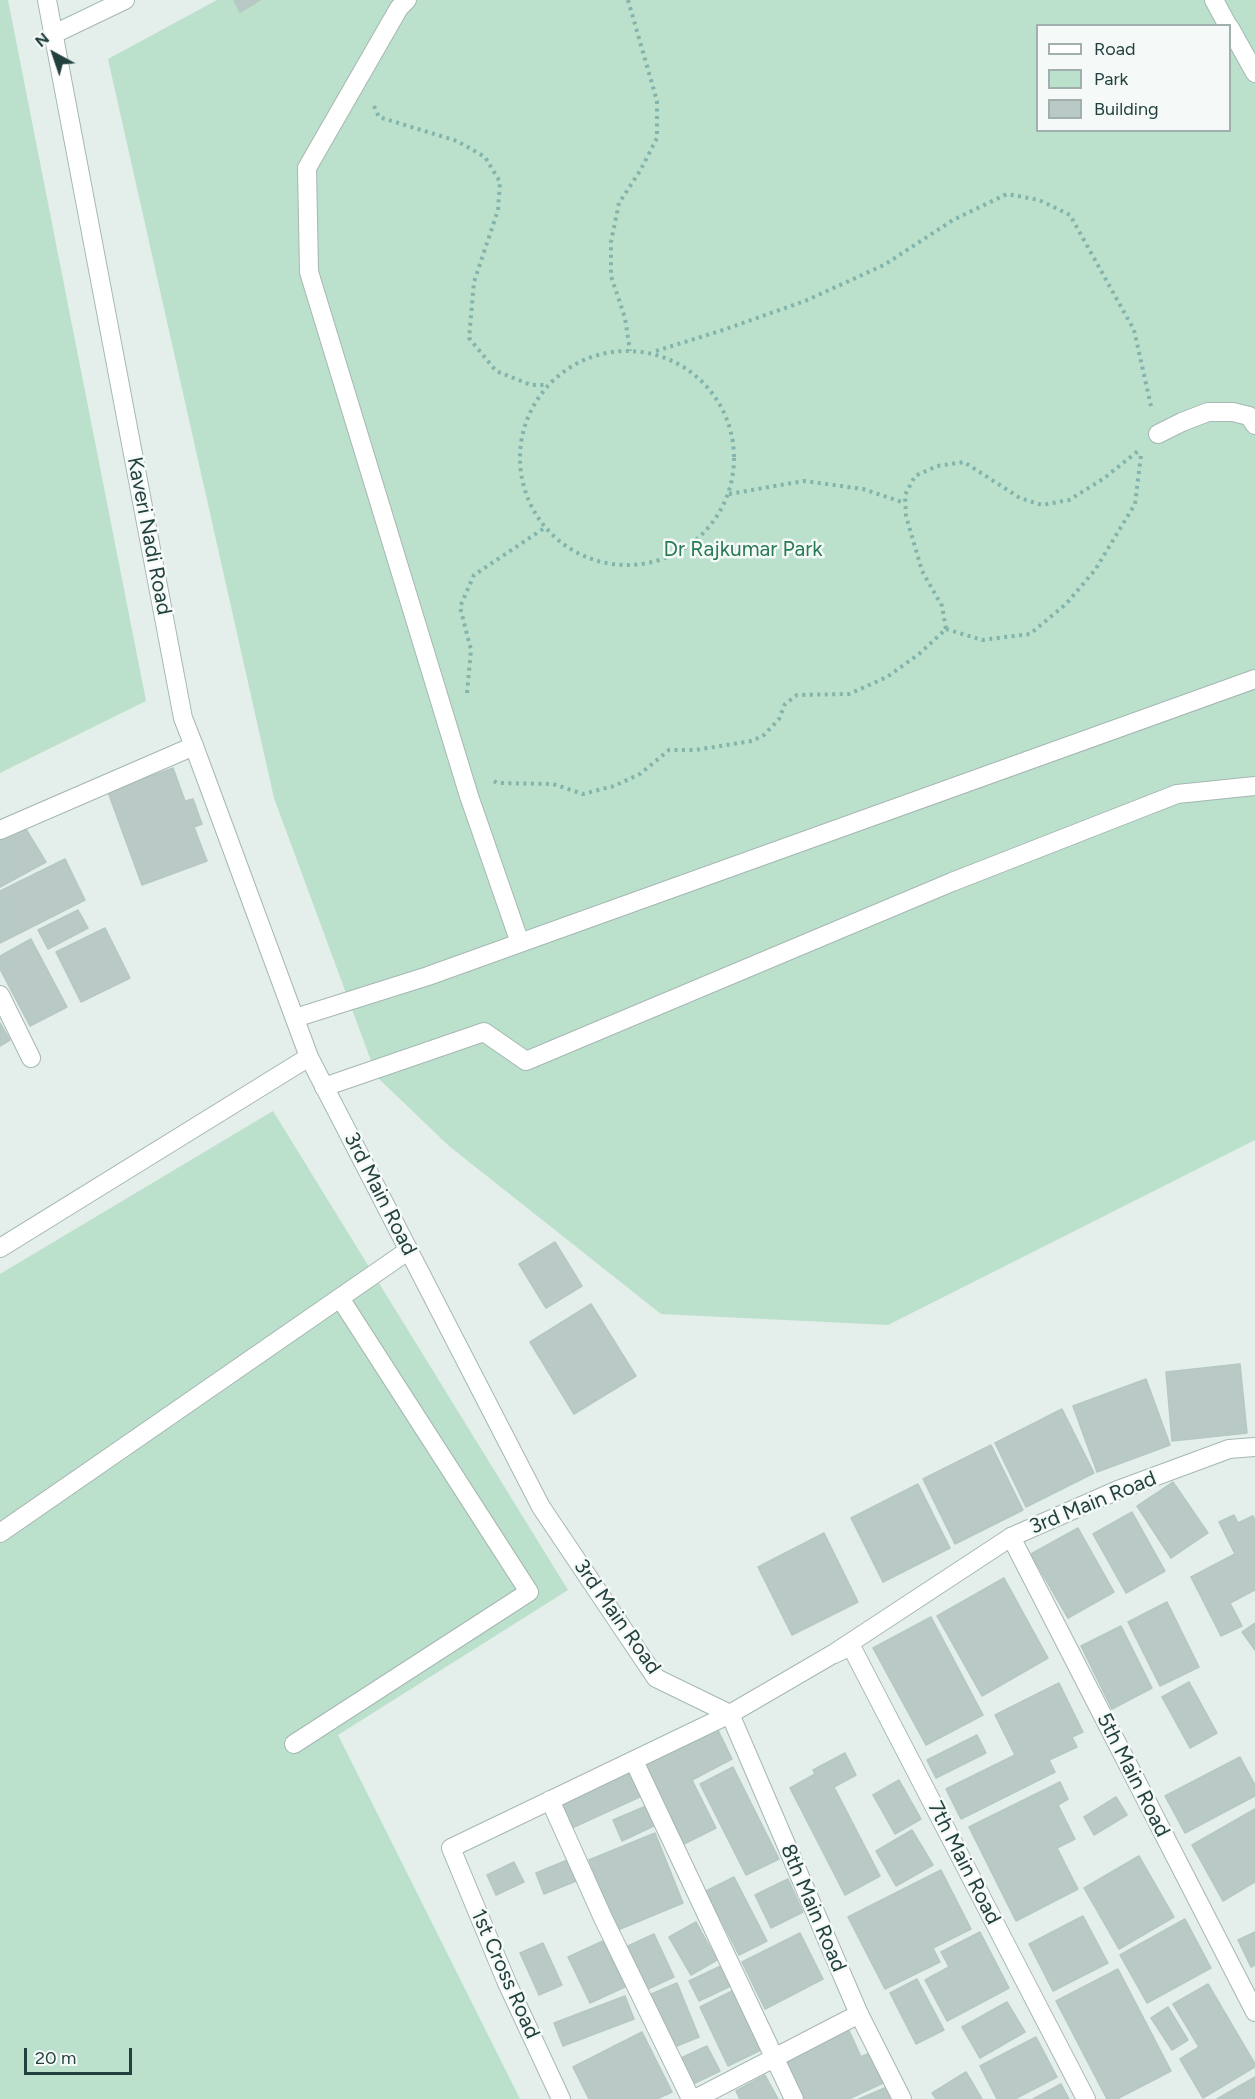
<!DOCTYPE html>
<html>
<head>
<meta charset="utf-8">
<style>
	body { margin:0 }
	#map { position:relative; width:1255px; height:2099px; overflow:hidden; background:#e4eeeb; font-family:Figtree,sans-serif }
	canvas { display:block }
	.legend { position:absolute; left:1036px; top:24px; width:195px; height:108px; box-sizing:border-box; background:#f5faf8; border:2px solid #a1b0ae; margin:0; padding:8px 10px; list-style:none; font-size:18px; color:#22413e }
	.legend li { display:flex; align-items:center; gap:12px; height:30px }
	.legend b { width:30px; border:2px solid #a1b0ae }
	.north { position:absolute; left:24px; top:24px; width:60px; height:60px; -webkit-text-stroke:4px #f5faf8; paint-order:stroke; rotate:320deg; font-size:16px; font-weight:700; line-height:24px; text-align:center; color:#22413e }
	.north::after { content:''; display:block; margin:auto; width:21px; height:27px; background:#22413e; clip-path:polygon(50% 0,100% 100%,50% 72%,0 100%) }
	.scale { position:absolute; left:24px; top:2048px; width:108px; height:27px; box-sizing:border-box; border:3px solid #22413e; border-top:0; padding-left:8px; font-size:18px; line-height:21px; white-space:nowrap; color:#22413e; -webkit-text-stroke:4px #f5faf8; paint-order:stroke }
</style>
</head>
<body>
<div id="map">
<canvas width="1255" height="2099"></canvas>
<ul class="legend">
<li><b style="height:8px;background:#fff"></b>Road</li>
<li><b style="height:16px;background:#bbe0cb"></b>Park</li>
<li><b style="height:16px;background:#b9c9c5"></b>Building</li>
</ul>
<div class="north">N</div>
<div class="scale">20 m</div>
</div>
<script>
const ctx = document.querySelector('canvas').getContext('2d');
ctx.lineJoin = 'round';
function fill(path, color) {
  ctx.fillStyle = color;
  ctx.fill(path, 'evenodd');
}
function toPath(rows) {
  const path = new Path2D();
  for (const r of rows) {
    if (r.length === 3) {
      path.moveTo(r[0] + r[2], r[1]);
      path.arc(r[0], r[1], r[2], 0, 2 * Math.PI);
      continue;
    }
    path.moveTo(r[0], r[1]);
    for (let i = 2; i < r.length; i += 2) path.lineTo(r[i], r[i + 1]);
  }
  return path;
}
function trace(path, color, width, dash) {
  ctx.strokeStyle = color;
  ctx.lineWidth = width;
  ctx.lineCap = dash ? 'butt' : 'round';
  ctx.setLineDash(dash || []);
  ctx.stroke(path);
}
function write(font, color, halo, rows, align = 'center') {
  ctx.font = font + ' Figtree,sans-serif';
  ctx.lineWidth = 5;
  ctx.setLineDash([]);
  ctx.textBaseline = 'middle';
  ctx.strokeStyle = halo;
  ctx.fillStyle = color;
  for (const [text, x, y, turn = 0] of rows) {
    ctx.save();
    ctx.translate(x, y);
    ctx.rotate((+turn || 0) * Math.PI / 180);
    ctx.textAlign = isNaN(turn) ? turn : align;
    if (halo) ctx.strokeText(text, 0, 0);
    ctx.fillText(text, 0, 0);
    ctx.restore();
  }
}
const green = toPath([
	[0,0,8,0,146,701,0,773],
	[217,0,1255,0,1255,1140,888,1325,661,1314,449,1146,377,1077,274,798,108,59],
	[1038,26,1230,26,1230,130,1038,130],
	[273,1111,568,1590,338,1735,520,2099,0,2099,0,1274]
]);
const building = toPath([
	[234,0,260,0,240,12,234,0],
	[173,768,185,801,193,799,202,824,194,827,207,861,142,885,108,792,173,768],
	[24,826,46,862,0,887,0,836,24,826],
	[65,859,85,900,0,943,0,891,65,859],
	[78,910,88,928,48,949,38,930,78,910],
	[105,928,130,978,81,1002,56,952,105,928],
	[31,939,67,1007,30,1026,0,969,0,956,31,939],
	[0,1023,10,1040,0,1046,0,1023],
	[555,1242,582,1286,546,1308,519,1264,555,1242],
	[591,1304,636,1376,574,1414,530,1342,591,1304],
	[1240,1364,1247,1433,1172,1441,1166,1372,1240,1364],
	[1146,1379,1170,1445,1097,1472,1073,1406,1146,1379],
	[1062,1409,1094,1473,1026,1507,995,1443,1062,1409],
	[991,1445,1023,1510,955,1544,923,1479,991,1445],
	[1173,1482,1208,1533,1171,1558,1137,1506,1173,1482],
	[918,1484,950,1548,883,1582,851,1518,918,1484],
	[1132,1512,1165,1571,1126,1593,1093,1534,1132,1512],
	[1234,1515,1238,1523,1253,1516,1255,1521,1255,1590,1230,1603,1242,1626,1221,1636,1191,1577,1235,1554,1219,1522,1234,1515],
	[1078,1528,1114,1592,1068,1618,1031,1554,1078,1528],
	[824,1533,858,1602,792,1635,758,1567,824,1533],
	[1004,1578,1048,1658,982,1696,937,1616,1004,1578],
	[1167,1602,1199,1667,1160,1686,1128,1622,1167,1602],
	[931,1617,983,1715,926,1745,873,1648,931,1617],
	[1255,1623,1255,1650,1242,1632,1255,1623],
	[1121,1626,1152,1688,1112,1709,1081,1646,1121,1626],
	[1189,1682,1217,1733,1190,1748,1162,1697,1189,1682],
	[1059,1683,1083,1732,1072,1737,1077,1747,1049,1760,1055,1772,961,1819,946,1789,1015,1755,995,1715,1059,1683],
	[717,1728,732,1759,692,1780,716,1828,684,1844,645,1765,717,1728],
	[977,1735,986,1753,936,1778,927,1760,977,1735],
	[845,1753,856,1775,834,1787,880,1876,845,1895,790,1788,815,1774,813,1770,845,1753],
	[1240,1757,1255,1785,1255,1796,1185,1833,1165,1796,1240,1757],
	[733,1767,779,1859,746,1875,700,1784,733,1767],
	[632,1768,644,1795,572,1828,559,1802,632,1768],
	[899,1780,921,1819,895,1834,873,1795,899,1780],
	[1060,1782,1068,1799,1058,1805,1075,1839,1057,1848,1078,1889,1016,1921,969,1827,1060,1782],
	[1116,1797,1127,1815,1094,1835,1084,1817,1116,1797],
	[651,1804,660,1823,622,1841,613,1820,651,1804],
	[1255,1809,1255,1882,1223,1901,1192,1845,1255,1809],
	[912,1830,933,1865,896,1886,876,1851,912,1830],
	[655,1833,683,1903,618,1930,589,1860,655,1833],
	[1139,1856,1174,1917,1119,1949,1084,1888,1139,1856],
	[572,1858,581,1879,544,1894,536,1873,572,1858],
	[514,1862,524,1882,496,1895,487,1875,514,1862],
	[941,1870,971,1929,933,1948,940,1962,885,1989,848,1917,941,1870],
	[734,1877,767,1941,739,1955,706,1891,734,1877],
	[788,1879,803,1912,771,1928,755,1895,788,1879],
	[1083,1916,1108,1963,1053,1991,1029,1944,1083,1916],
	[1185,1919,1211,1968,1147,2003,1120,1955,1185,1919],
	[696,1922,717,1960,691,1975,669,1937,696,1922],
	[980,1932,1009,1988,947,2021,925,1980,949,1967,941,1952,980,1932],
	[1255,1932,1255,1965,1251,1967,1238,1940,1255,1932],
	[800,1933,823,1979,765,2009,742,1962,800,1933],
	[654,1934,674,1977,648,1989,628,1946,654,1934],
	[603,1941,625,1987,590,2003,568,1957,603,1941],
	[543,1943,562,1985,539,1995,520,1953,543,1943],
	[723,1965,733,1985,699,2001,689,1981,723,1965],
	[1118,1969,1171,2071,1117,2099,1107,2099,1056,2001,1118,1969],
	[917,1979,944,2030,916,2044,890,1993,917,1979],
	[677,1983,699,2037,672,2048,649,1995,677,1983],
	[1208,1984,1255,2064,1255,2067,1203,2098,1180,2059,1199,2047,1173,2004,1208,1984],
	[736,1989,765,2048,728,2066,700,2007,736,1989],
	[625,1996,634,2019,563,2046,554,2023,625,1996],
	[1007,2002,1025,2032,980,2058,962,2027,1007,2002],
	[1168,2007,1188,2040,1172,2050,1151,2018,1168,2007],
	[847,2026,861,2057,869,2053,883,2083,849,2099,800,2099,781,2058,847,2026],
	[642,2032,672,2092,657,2099,589,2099,573,2067,642,2032],
	[1036,2037,1057,2077,1015,2099,997,2099,980,2066,1036,2037],
	[707,2046,720,2071,693,2084,681,2058,707,2046],
	[966,2072,982,2099,936,2099,932,2093,966,2072],
	[765,2075,778,2099,740,2099,736,2091,765,2075],
	[1255,2077,1255,2099,1217,2099,1255,2077],
	[1061,2084,1069,2099,1033,2099,1061,2084],
	[887,2087,892,2099,859,2099,887,2087]
]);
const path = toPath([
	[628,0,657,101,657,138,640,171,619,203,611,242,611,276,625,318,630,351],
	[374,106,379,117,457,141,485,157,500,182,498,210,474,282,469,338,496,371,531,385,548,385],
	[656,351,723,330,805,301,884,265,953,220,1007,194,1039,200,1070,215,1134,330,1151,406],
	[627,458,107],
	[729,494,804,481,863,489,905,503],
	[946,629,982,640,1030,634,1066,604,1095,570,1135,504,1141,455],
	[467,693,471,650,460,607,474,575,546,527],
	[494,781,497,783,553,784,583,794,614,786,640,774,669,750,695,750,752,741,764,735,779,719,785,704,797,695,849,694,887,677,919,654,946,629,942,606,922,571,906,516,905,495,915,476,937,466,964,462,1020,498,1042,505,1069,500,1103,479,1138,451]
]);
const service = toPath([
	[407,0,399,8,307,168,309,272,469,796,520,943],
	[1214,0,1228,26],
	[1230,28,1255,73],
	[54,34,125,0],
	[1158,434,1182,422,1208,412,1233,412,1249,416,1255,425],
	[295,1018,428,976,1255,679],
	[324,1087,484,1032,526,1061,952,882,1177,794,1255,786],
	[0,1533,409,1250],
	[294,1744,529,1592,340,1298]
]);
const minor = toPath([
	[0,830,194,746],
	[0,995,31,1058],
	[1011,1537,1255,2012],
	[834,1654,851,1646,1086,2099],
	[634,1761,794,2099],
	[550,1800,603,1918,691,2099],
	[561,2099,507,1983,451,1848,730,1714],
	[695,2099,859,2014]
]);
const tertiary = toPath([
	[47,0,183,718,194,746,309,1057,541,1507,656,1678,730,1714,833,1654,1011,1537,1118,1490,1229,1449,1255,1447],
	[0,1248,309,1057],
	[730,1714,859,2014,902,2099]
]);
const streetNames = [
	["Kaveri Nadi Road",149,536,79],
	["3rd Main Road",380,1194,63],
	["3rd Main Road",1093,1503,-22],
	["3rd Main Road",617,1617,55],
	["5th Main Road",1133,1775,63],
	["7th Main Road",964,1863,63],
	["8th Main Road",813,1908,67],
	["1st Cross Road",505,1974,66]
];
const parkNames = [
	["Dr Rajkumar Park",743,550]
];
fill(green, '#bbe0cb');
fill(building, '#b9c9c5');
trace(building, '#b5c8c3', 1.5);
trace(service, '#a6b7b4', 20);
trace(minor, '#a6b7b4', 20);
trace(tertiary, '#a6b7b4', 20);
trace(path, '#82b4ac', 4, [3, 4.5]);
trace(service, '#fff', 18);
trace(minor, '#fff', 18);
trace(tertiary, '#fff', 18);
write('21px', '#22413e', '#f5faf8', streetNames);
write('21px', '#297b55', '#f5faf8', parkNames);
</script>
</body>
</html>
